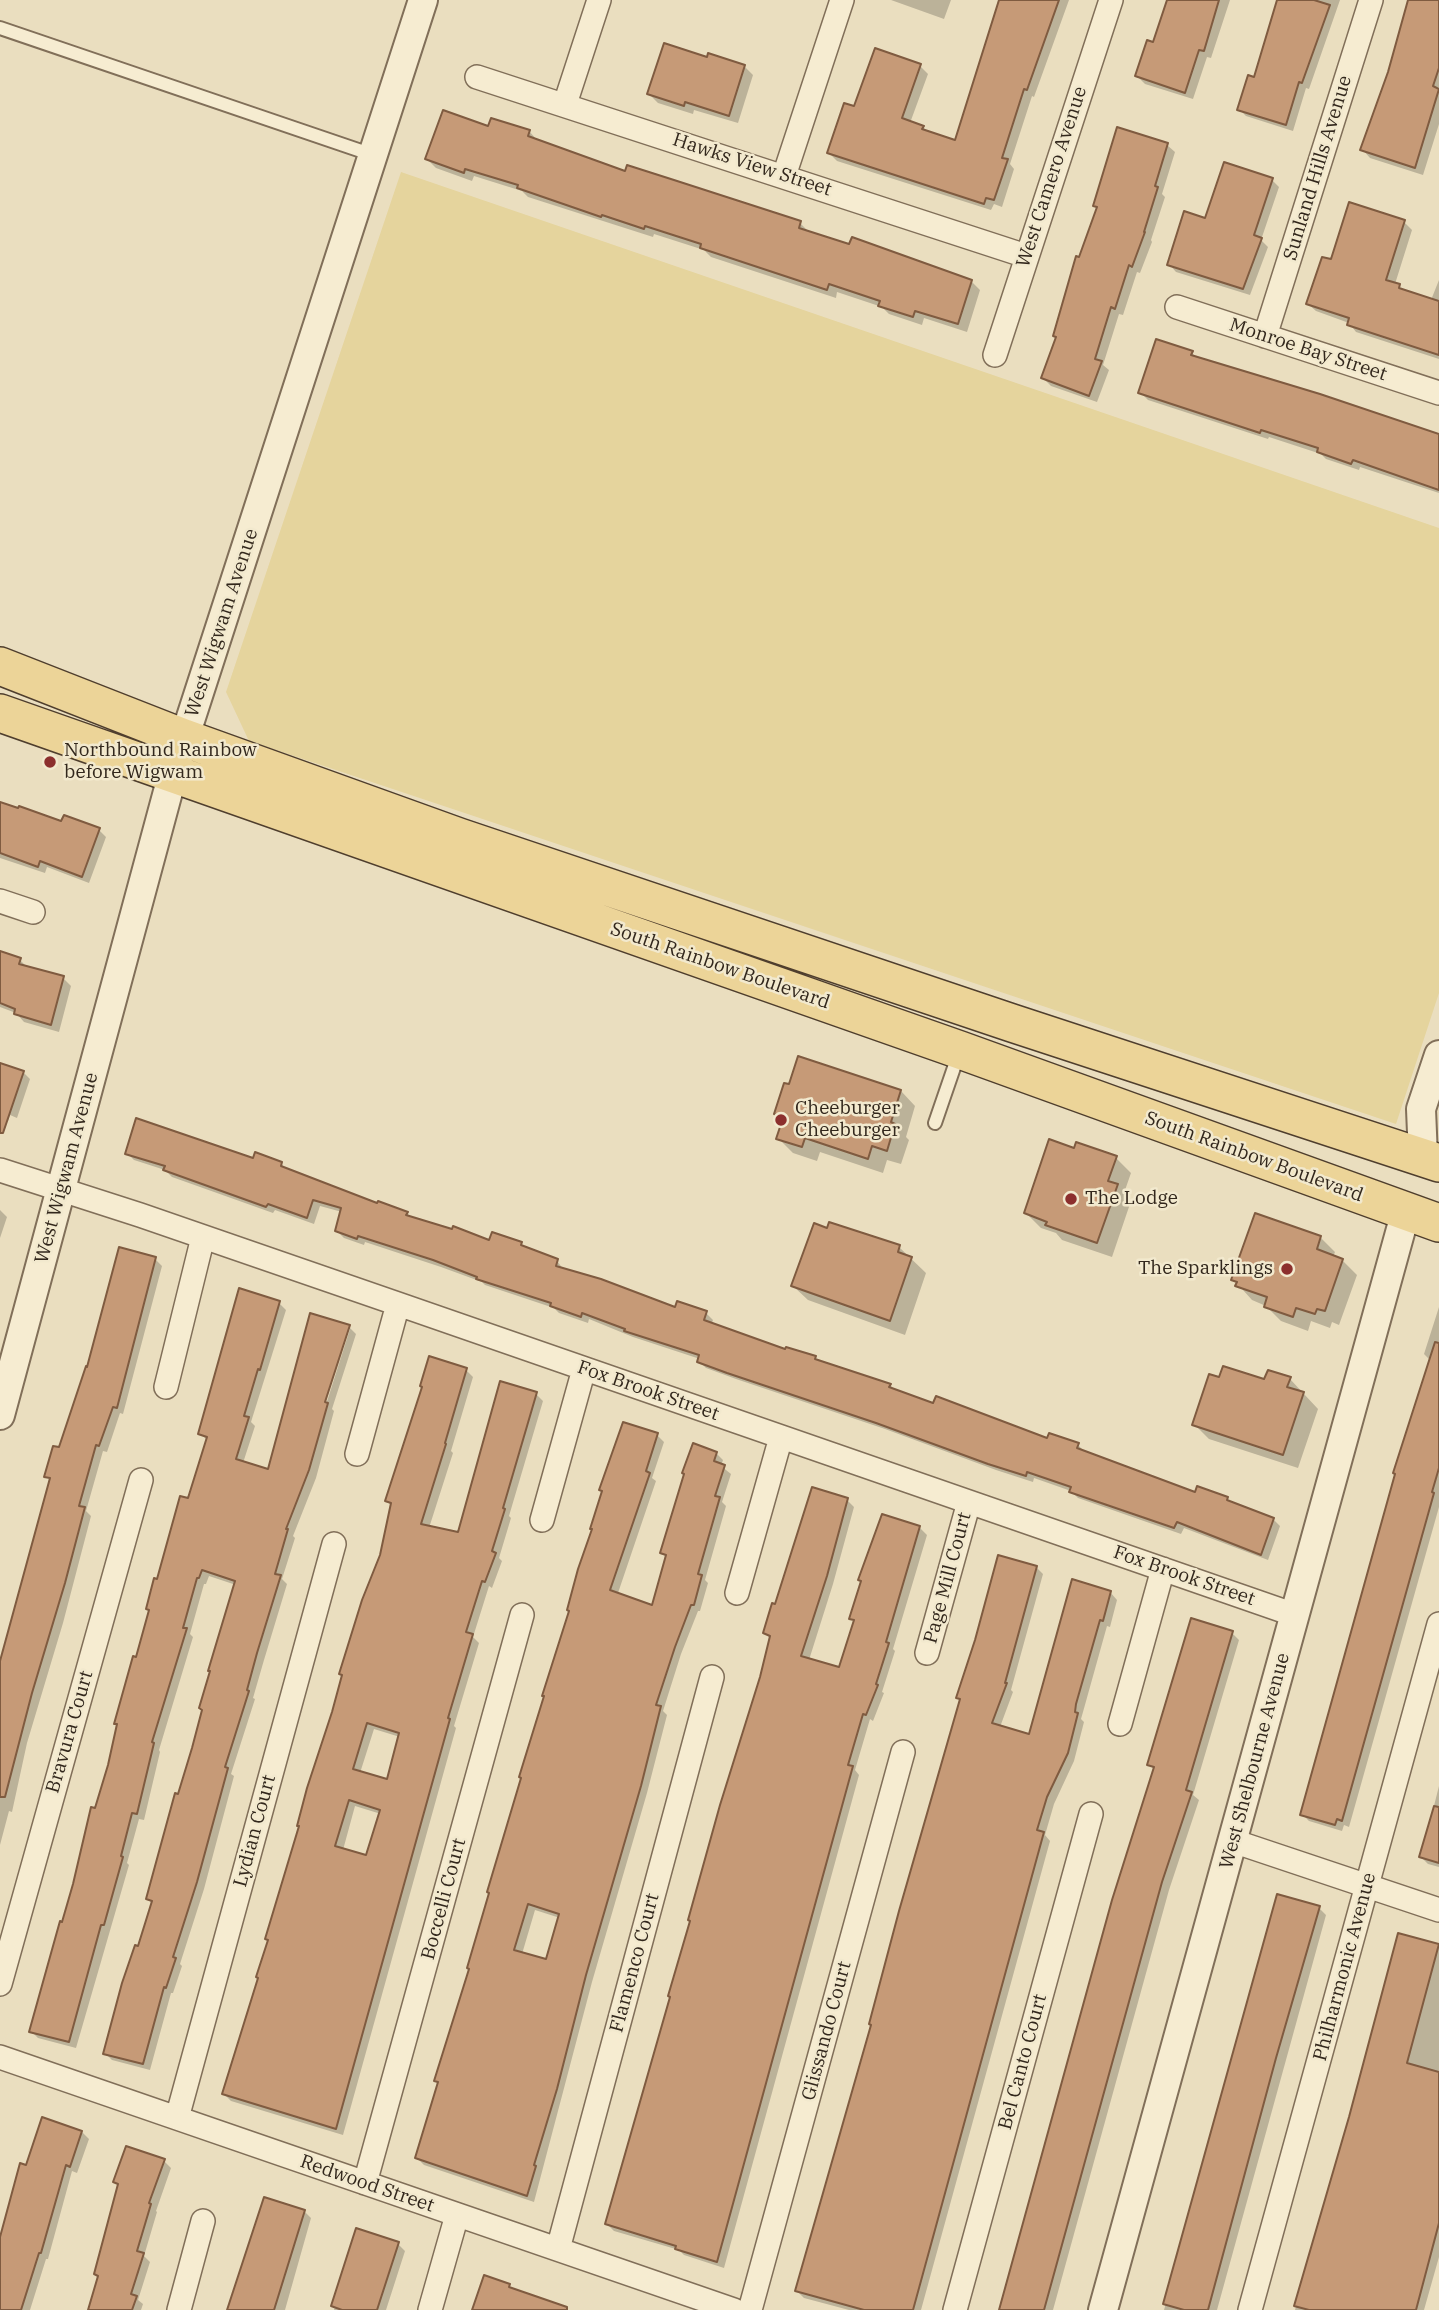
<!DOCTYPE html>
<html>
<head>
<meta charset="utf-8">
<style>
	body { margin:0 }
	canvas { display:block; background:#eadebf }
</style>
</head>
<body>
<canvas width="1439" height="2310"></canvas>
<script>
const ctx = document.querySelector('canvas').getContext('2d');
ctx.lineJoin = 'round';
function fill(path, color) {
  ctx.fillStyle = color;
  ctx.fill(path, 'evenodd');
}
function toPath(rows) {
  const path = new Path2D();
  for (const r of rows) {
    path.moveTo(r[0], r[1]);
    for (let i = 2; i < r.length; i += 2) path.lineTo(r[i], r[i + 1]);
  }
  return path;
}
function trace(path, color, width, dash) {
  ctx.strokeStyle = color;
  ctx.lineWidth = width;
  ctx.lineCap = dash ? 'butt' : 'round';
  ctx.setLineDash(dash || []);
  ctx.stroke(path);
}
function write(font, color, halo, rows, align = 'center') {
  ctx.font = font + ' "IBM Plex Serif",serif';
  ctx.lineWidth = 5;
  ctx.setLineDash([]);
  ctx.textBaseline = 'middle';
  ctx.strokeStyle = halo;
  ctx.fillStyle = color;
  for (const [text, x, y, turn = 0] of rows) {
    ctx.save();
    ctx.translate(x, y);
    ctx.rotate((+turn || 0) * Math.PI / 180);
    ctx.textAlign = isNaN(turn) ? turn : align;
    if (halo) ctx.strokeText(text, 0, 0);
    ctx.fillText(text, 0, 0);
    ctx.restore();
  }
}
const sand = toPath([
	[401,172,1439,528,1439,993,1396,1124,249,741,226,692]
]);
const shadow = toPath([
	[891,0,951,0,944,19],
	[1001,0,1069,0,1034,97,1032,96,1010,164,1014,169,1002,207,994,204,991,210,837,161,829,153,855,108,920,66,928,74,910,123,923,127,928,133,957,142],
	[1169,0,1230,0,1211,58,1207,57,1193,99,1145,84,1137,76,1154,45],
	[1279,0,1340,0,1309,89,1306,88,1293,131,1246,116,1239,109,1255,79],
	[1411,0,1439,0,1439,124,1423,175,1370,158,1362,149,1390,72],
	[708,59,744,66,753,75,738,123,694,110,693,114,658,103,649,94],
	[489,129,529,131,537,140,626,173,800,223,809,232,971,281,980,290,967,332,924,318,922,325,889,314,882,307,837,292,836,298,711,257,704,250,654,234,653,237,528,197,522,191,474,176,472,181,436,168,427,159],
	[1167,145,1175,152,1162,194,1165,197,1151,240,1152,242,1140,273,1137,272,1123,315,1119,314,1103,365,1109,370,1097,402,1051,386,1043,378,1058,338,1080,259,1098,209,1095,205],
	[1272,180,1279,187,1261,240,1268,247,1250,295,1176,272,1169,264,1206,220],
	[1350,204,1404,222,1412,230,1395,284,1405,292,1431,300,1439,280,1439,359,1356,332,1349,323,1316,311,1308,304,1332,262],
	[1192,353,1197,358,1439,436,1439,493,1360,467,1359,470,1326,459,1321,454,1269,437,1268,439,1148,400,1140,392],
	[0,804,62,823,99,830,106,837,89,883,47,867,45,873,0,858],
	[0,953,20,960,29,969,63,978,71,986,59,1032,24,1022,16,1013,0,1007],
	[0,1063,23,1072,30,1079,17,1118,10,1115,8,1121,0,1118],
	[901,1091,915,1106,906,1137,909,1140,901,1164,887,1160,883,1173,820,1152,817,1161,793,1153,778,1138,784,1122,776,1114],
	[1075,1150,1116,1158,1131,1173,1124,1193,1131,1201,1112,1257,1062,1240,1056,1233,1041,1228,1026,1213],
	[127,1153,254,1160,281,1164,289,1171,378,1206,407,1213,412,1219,490,1242,521,1244,527,1250,557,1261,564,1270,676,1309,706,1313,713,1320,711,1325,786,1352,815,1358,820,1363,890,1385,895,1391,1048,1440,1078,1445,1085,1452,1196,1495,1227,1499,1232,1504,1273,1519,1280,1526,1268,1560,1184,1528,1181,1534,1078,1498,1071,1491,1034,1478,1033,1482,996,1470,885,1429,736,1379,706,1368,699,1361,700,1359,633,1337,589,1319,588,1323,559,1313,554,1308,485,1285,482,1282,441,1267,365,1242,364,1245,344,1238,337,1231,342,1212,320,1206,314,1224,275,1210,273,1213,172,1177,165,1170,134,1160],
	[0,1210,7,1217,0,1238],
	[1320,1237,1335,1252,1333,1257,1342,1260,1357,1275,1339,1325,1332,1322,1330,1328,1311,1321,1308,1331,1281,1321,1266,1306,1252,1300,1233,1279],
	[899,1247,926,1273,905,1335,808,1300,793,1286],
	[155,1259,162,1266,123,1414,120,1413,107,1452,103,1451,86,1511,91,1516,63,1623,27,1743,12,1812,9,1811,0,1845,0,1666,51,1481,46,1476],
	[240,1291,279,1303,286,1310,251,1422,255,1426,243,1463,269,1471,312,1315,349,1327,356,1334,332,1409,334,1411,316,1478,293,1536,295,1538,282,1579,287,1584,264,1660,253,1698,255,1699,231,1774,234,1776,204,1889,180,1964,182,1966,173,1993,171,1993,150,2070,112,2060,105,2053,124,1983,136,1947,139,1948,153,1904,148,1899,176,1796,179,1796,194,1748,204,1711,201,1708,212,1672,210,1670,236,1585,209,1576,206,1584,204,1584,190,1634,193,1637,159,1750,160,1752,144,1820,139,1819,127,1863,129,1865,76,2048,38,2038,31,2031,61,1923,64,1924,75,1885,93,1810,97,1811,109,1765,119,1725,116,1723,135,1658,137,1659,150,1611,148,1608,155,1580,158,1581,181,1498,189,1500,208,1441,200,1433],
	[347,1329,350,1329,324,1411,321,1409],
	[1439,1307,1439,1507,1349,1827,1344,1825,1342,1831,1309,1821,1302,1814,1431,1361,1424,1354],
	[466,1370,473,1377,451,1451,453,1453,429,1528,459,1534,536,1394,543,1401,509,1516,511,1518,499,1558,502,1561,492,1588,489,1586,473,1637,479,1643,454,1726,456,1728,343,2135,231,2101,224,2094,382,1555,392,1506,387,1501],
	[374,1729,400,1737,389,1782,360,1773],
	[355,1806,381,1814,367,1857,343,1850],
	[1290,1379,1318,1409,1298,1468,1209,1439,1194,1424,1265,1382],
	[657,1435,664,1442,652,1478,656,1481,618,1593,654,1607,667,1557,662,1553,716,1453,723,1460,721,1466,731,1474,722,1502,726,1506,705,1580,708,1583,700,1611,698,1611,681,1654,663,1711,667,1715,647,1793,592,1982,534,2202,424,2165,417,2158,439,2084,436,2081],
	[535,1910,560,1918,547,1961,522,1954],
	[847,1500,854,1507,833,1584,809,1660,840,1669,855,1622,851,1618,883,1517,920,1528,927,1535,893,1649,895,1651,882,1692,884,1693,873,1721,870,1719,855,1770,859,1775,724,2268,684,2255,679,2250,614,2231,607,2224,761,1677,771,1639,765,1633,777,1607],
	[1036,1567,1043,1574,1011,1690,1013,1692,1000,1727,1030,1736,1110,1592,1117,1600,1110,1627,1107,1626,1083,1712,1081,1719,1084,1722,1074,1761,1054,1804,1045,1835,1050,1841,921,2310,849,2310,804,2298,797,2291,961,1701,958,1697],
	[1232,1633,1239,1640,1193,1795,1199,1800,1169,1890,1053,2310,1001,2310,1155,1770,1149,1764],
	[1439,1786,1439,1867,1428,1864,1421,1857],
	[1278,1897,1319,1908,1326,1915,1217,2310,1164,2310],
	[1399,1936,1439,1946,1439,2257,1424,2310,1295,2310],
	[82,2132,89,2139,77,2173,72,2171,48,2259,46,2259,30,2310,0,2310,0,2255,27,2167],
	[164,2161,171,2168,156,2211,157,2212,144,2256,150,2262,138,2300,143,2304,141,2310,90,2310,119,2186,115,2182],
	[304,2211,311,2218,285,2310,230,2310],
	[357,2230,398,2244,405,2251,386,2310,334,2310]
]);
const building = toPath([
	[999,0,1059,0,1027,90,1024,89,1002,158,1008,159,994,200,986,198,984,204,827,153,844,103,854,106,875,48,921,64,902,118,924,126,922,129,955,140,999,0],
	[1167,0,1219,0,1204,51,1199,50,1185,93,1135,76,1147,40,1153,42,1167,0],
	[1277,0,1314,0,1330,5,1302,83,1299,82,1286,125,1237,110,1248,75,1254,77,1277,0],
	[1408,0,1439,0,1439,68,1433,86,1439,89,1415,168,1360,150,1388,72,1408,0],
	[664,43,707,57,708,53,745,65,729,116,685,102,684,106,647,94,664,43],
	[443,110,488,126,491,118,530,130,528,136,625,171,627,165,674,180,801,221,799,228,849,244,852,237,972,280,958,324,915,311,913,317,878,306,880,301,829,284,827,290,700,248,701,244,645,226,644,229,602,215,601,217,517,188,518,185,465,169,464,173,425,159,443,110],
	[1117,127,1168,143,1155,186,1158,187,1144,232,1145,232,1132,267,1129,265,1115,309,1111,307,1095,359,1102,361,1089,396,1041,378,1056,337,1053,336,1076,256,1079,257,1097,207,1093,206,1117,127],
	[1224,162,1273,178,1254,235,1262,238,1243,289,1167,265,1184,211,1205,218,1224,162],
	[1349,202,1405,220,1386,280,1400,284,1399,288,1439,301,1439,355,1347,325,1349,318,1306,304,1322,257,1331,259,1349,202],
	[1156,339,1193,351,1191,355,1320,394,1439,434,1439,490,1353,460,1351,464,1317,452,1318,448,1261,430,1260,433,1138,393,1156,339],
	[0,802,18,808,19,806,61,821,64,815,100,828,82,877,40,861,38,867,0,853,0,802],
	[0,951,21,958,19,964,64,976,51,1025,14,1014,15,1009,0,1003,0,951],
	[798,1056,901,1090,891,1122,895,1124,887,1151,872,1146,868,1159,805,1138,802,1147,776,1139,783,1118,774,1114,784,1083,789,1084,798,1056],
	[0,1063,24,1071,3,1133,0,1133,0,1063],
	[136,1118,253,1158,255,1152,282,1162,281,1166,377,1203,378,1201,408,1212,406,1215,452,1229,453,1226,489,1240,492,1232,522,1242,521,1245,558,1259,556,1266,601,1279,675,1307,677,1301,707,1311,704,1320,785,1349,786,1347,816,1356,815,1359,891,1384,889,1387,933,1403,936,1396,1047,1438,1049,1433,1079,1443,1077,1448,1195,1492,1197,1486,1228,1497,1227,1500,1274,1518,1261,1555,1177,1522,1174,1528,1069,1492,1071,1487,1027,1472,1026,1476,988,1464,876,1423,727,1373,697,1362,699,1355,624,1331,625,1329,582,1313,581,1317,550,1306,551,1303,476,1279,477,1277,433,1260,358,1236,357,1239,335,1231,341,1208,313,1200,307,1218,268,1204,266,1207,163,1170,165,1166,125,1154,136,1118],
	[1049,1139,1074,1148,1076,1142,1117,1156,1108,1181,1118,1184,1097,1243,1045,1225,1047,1222,1024,1213,1049,1139],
	[1255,1213,1321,1236,1317,1249,1343,1259,1325,1311,1317,1309,1315,1314,1296,1308,1293,1317,1264,1307,1267,1297,1235,1286,1237,1282,1231,1280,1255,1213],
	[829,1222,900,1245,898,1252,912,1257,890,1321,791,1286,814,1223,827,1228,829,1222],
	[119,1247,156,1257,117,1408,113,1407,99,1446,96,1445,79,1506,85,1507,65,1583,32,1693,5,1797,0,1797,0,1661,50,1478,44,1477,53,1446,59,1447,86,1366,87,1367,119,1247],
	[239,1288,280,1301,260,1370,258,1369,244,1416,249,1417,236,1459,268,1469,310,1313,350,1325,325,1402,328,1403,309,1470,286,1529,288,1529,275,1574,281,1575,257,1653,247,1690,249,1691,225,1767,228,1768,197,1882,173,1957,176,1958,166,1988,164,1987,143,2064,103,2054,122,1983,135,1945,138,1946,152,1901,146,1899,175,1793,178,1794,192,1748,202,1710,199,1708,210,1671,208,1671,235,1581,202,1570,199,1578,197,1578,183,1628,187,1628,152,1742,154,1743,137,1814,132,1813,121,1856,123,1857,104,1925,101,1925,69,2042,29,2032,60,1921,62,1922,73,1884,91,1807,95,1808,108,1765,117,1724,114,1724,133,1656,136,1657,149,1610,146,1609,154,1578,157,1579,180,1496,188,1498,207,1437,198,1434,239,1288],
	[1435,1342,1439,1343,1439,1468,1432,1492,1434,1493,1342,1821,1337,1819,1335,1825,1300,1815,1395,1474,1393,1473,1435,1342],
	[429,1356,467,1368,445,1443,446,1444,421,1524,458,1532,500,1381,537,1392,503,1508,505,1509,492,1551,496,1553,485,1582,482,1581,466,1632,473,1634,448,1718,450,1719,336,2129,222,2094,258,1978,256,1977,268,1940,265,1939,299,1826,297,1826,307,1788,332,1712,342,1675,339,1674,362,1600,380,1555,391,1503,385,1501,422,1387,420,1386,429,1356],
	[367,1723,399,1733,387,1779,353,1769,367,1723],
	[349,1800,380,1810,366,1855,335,1846,349,1800],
	[1223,1366,1264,1379,1268,1370,1291,1377,1287,1387,1304,1392,1283,1455,1192,1425,1209,1374,1219,1377,1223,1366],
	[623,1422,658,1433,646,1471,650,1473,610,1590,652,1605,666,1555,660,1553,684,1474,682,1473,693,1443,717,1452,714,1461,725,1465,715,1496,720,1497,698,1574,702,1575,694,1605,691,1605,675,1647,656,1705,661,1706,641,1786,586,1975,557,2089,534,2165,536,2166,527,2196,415,2158,438,2082,434,2081,469,1969,467,1968,489,1893,487,1892,521,1778,519,1777,544,1696,542,1696,569,1611,567,1610,578,1569,592,1529,590,1529,602,1491,599,1490,623,1422],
	[528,1904,559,1914,546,1959,514,1950,528,1904],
	[812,1487,848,1498,827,1576,801,1656,839,1667,854,1620,849,1619,861,1581,858,1580,882,1514,920,1526,886,1642,889,1643,876,1684,878,1685,866,1715,863,1714,848,1765,853,1766,717,2262,675,2249,676,2246,605,2224,670,1997,668,1996,690,1921,688,1920,720,1805,760,1677,770,1636,763,1633,772,1603,775,1604,812,1487],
	[998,1555,1037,1566,1005,1683,1007,1683,992,1723,1029,1734,1072,1579,1111,1591,1103,1621,1100,1620,1076,1704,1075,1712,1078,1713,1068,1753,1047,1797,1037,1830,1044,1832,913,2310,864,2310,795,2291,871,2025,869,2024,899,1911,960,1699,956,1698,975,1640,998,1555],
	[1191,1618,1233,1631,1186,1790,1192,1792,1162,1882,1044,2310,999,2310,1112,1900,1154,1767,1147,1765,1191,1618],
	[1434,1806,1439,1807,1439,1863,1419,1857,1434,1806],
	[1277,1894,1320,1906,1276,2058,1208,2310,1184,2310,1163,2304,1277,1894],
	[1398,1933,1439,1944,1407,2063,1439,2072,1439,2223,1416,2310,1309,2310,1294,2306,1349,2117,1398,1933],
	[42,2117,82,2131,70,2167,66,2165,41,2253,39,2253,21,2310,0,2310,0,2237,20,2163,26,2165,42,2117],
	[126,2146,165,2159,149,2203,151,2204,137,2251,144,2253,131,2294,137,2296,132,2310,88,2310,98,2276,94,2274,118,2184,113,2182,126,2146],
	[264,2197,305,2210,274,2310,227,2310,264,2197],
	[356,2228,399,2242,377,2310,342,2310,331,2306,356,2228],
	[484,2275,510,2284,509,2287,567,2307,567,2310,472,2310,484,2275]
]);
const service = toPath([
	[0,28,373,155],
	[935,1123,959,1053]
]);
const minor = toPath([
	[477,77,1026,256],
	[565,104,599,0],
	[784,176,842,0],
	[1177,307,1439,393],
	[1265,336,1371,0],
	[995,355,1111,0],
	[0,901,33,912],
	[0,1170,140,1215,398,1304,1295,1615],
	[166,1387,203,1237],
	[357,1454,398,1304],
	[542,1520,584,1369],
	[737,1593,781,1437],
	[927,1653,969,1502],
	[1120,1724,1163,1569],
	[1233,1841,1439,1910],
	[0,1984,141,1480],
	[0,2057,734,2310],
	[177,2118,334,1544],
	[365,2183,522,1615],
	[558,2249,712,1677],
	[179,2310,203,2221],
	[430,2310,457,2215],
	[750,2310,903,1752],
	[955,2310,1091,1814],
	[1250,2310,1439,1624]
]);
const tertiary = toPath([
	[1423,1157,1421,1109,1439,1055],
	[0,1415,173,773,423,0],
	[1103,2310,1406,1211]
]);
const primary = toPath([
	[0,666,184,738,459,837,1012,1023,1439,1163],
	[0,713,960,1050,1439,1223]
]);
const markers = [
	[50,762,7,"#8c2f2d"],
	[781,1120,7,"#8c2f2d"],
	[1071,1199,7,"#8c2f2d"],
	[1287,1269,7,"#8c2f2d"]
];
const streetNames = [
	["Hawks View Street",752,165,18],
	["Sunland Hills Avenue",1318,168,-73],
	["West Camero Avenue",1052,177,-72],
	["Monroe Bay Street",1308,350,18],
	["West Wigwam Avenue",222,623,-72],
	["South Rainbow Boulevard",720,966,19],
	["South Rainbow Boulevard",1254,1157,20],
	["West Wigwam Avenue",67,1168,-75],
	["Fox Brook Street",648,1391,19],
	["Fox Brook Street",1184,1576,19],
	["Page Mill Court",948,1578,-75],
	["Bravura Court",70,1732,-74],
	["West Shelbourne Avenue",1255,1761,-75],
	["Lydian Court",255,1831,-75],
	["Boccelli Court",444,1899,-75],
	["Flamenco Court",635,1963,-75],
	["Philharmonic Avenue",1345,1967,-75],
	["Glissando Court",827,2031,-75],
	["Bel Canto Court",1023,2062,-75],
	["Redwood Street",367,2184,19]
];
const poiNames = [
	["Northbound Rainbow",64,751],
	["before Wigwam",64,773],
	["Cheeburger",795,1109],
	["Cheeburger",795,1131],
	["The Lodge",1085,1199],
	["The Sparklings",1273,1269,"right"]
];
fill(sand, '#e5d49d');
fill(shadow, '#0003');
fill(building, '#c69a77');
trace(building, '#7f5b40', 2);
trace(service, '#816f59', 16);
trace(minor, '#816f59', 26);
trace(tertiary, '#816f59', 32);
trace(primary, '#4f3e2d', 40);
trace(service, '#f6ecd1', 12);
trace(minor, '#f6ecd1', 23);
trace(tertiary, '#f6ecd1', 28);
trace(primary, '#ecd498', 37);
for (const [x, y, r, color] of markers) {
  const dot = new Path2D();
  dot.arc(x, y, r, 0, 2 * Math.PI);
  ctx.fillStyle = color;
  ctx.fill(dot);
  trace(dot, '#f2e9ce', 2.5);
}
write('19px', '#32271c', '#f2e9ce', streetNames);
write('19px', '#32271c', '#f2e9ce', poiNames, 'left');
</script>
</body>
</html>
